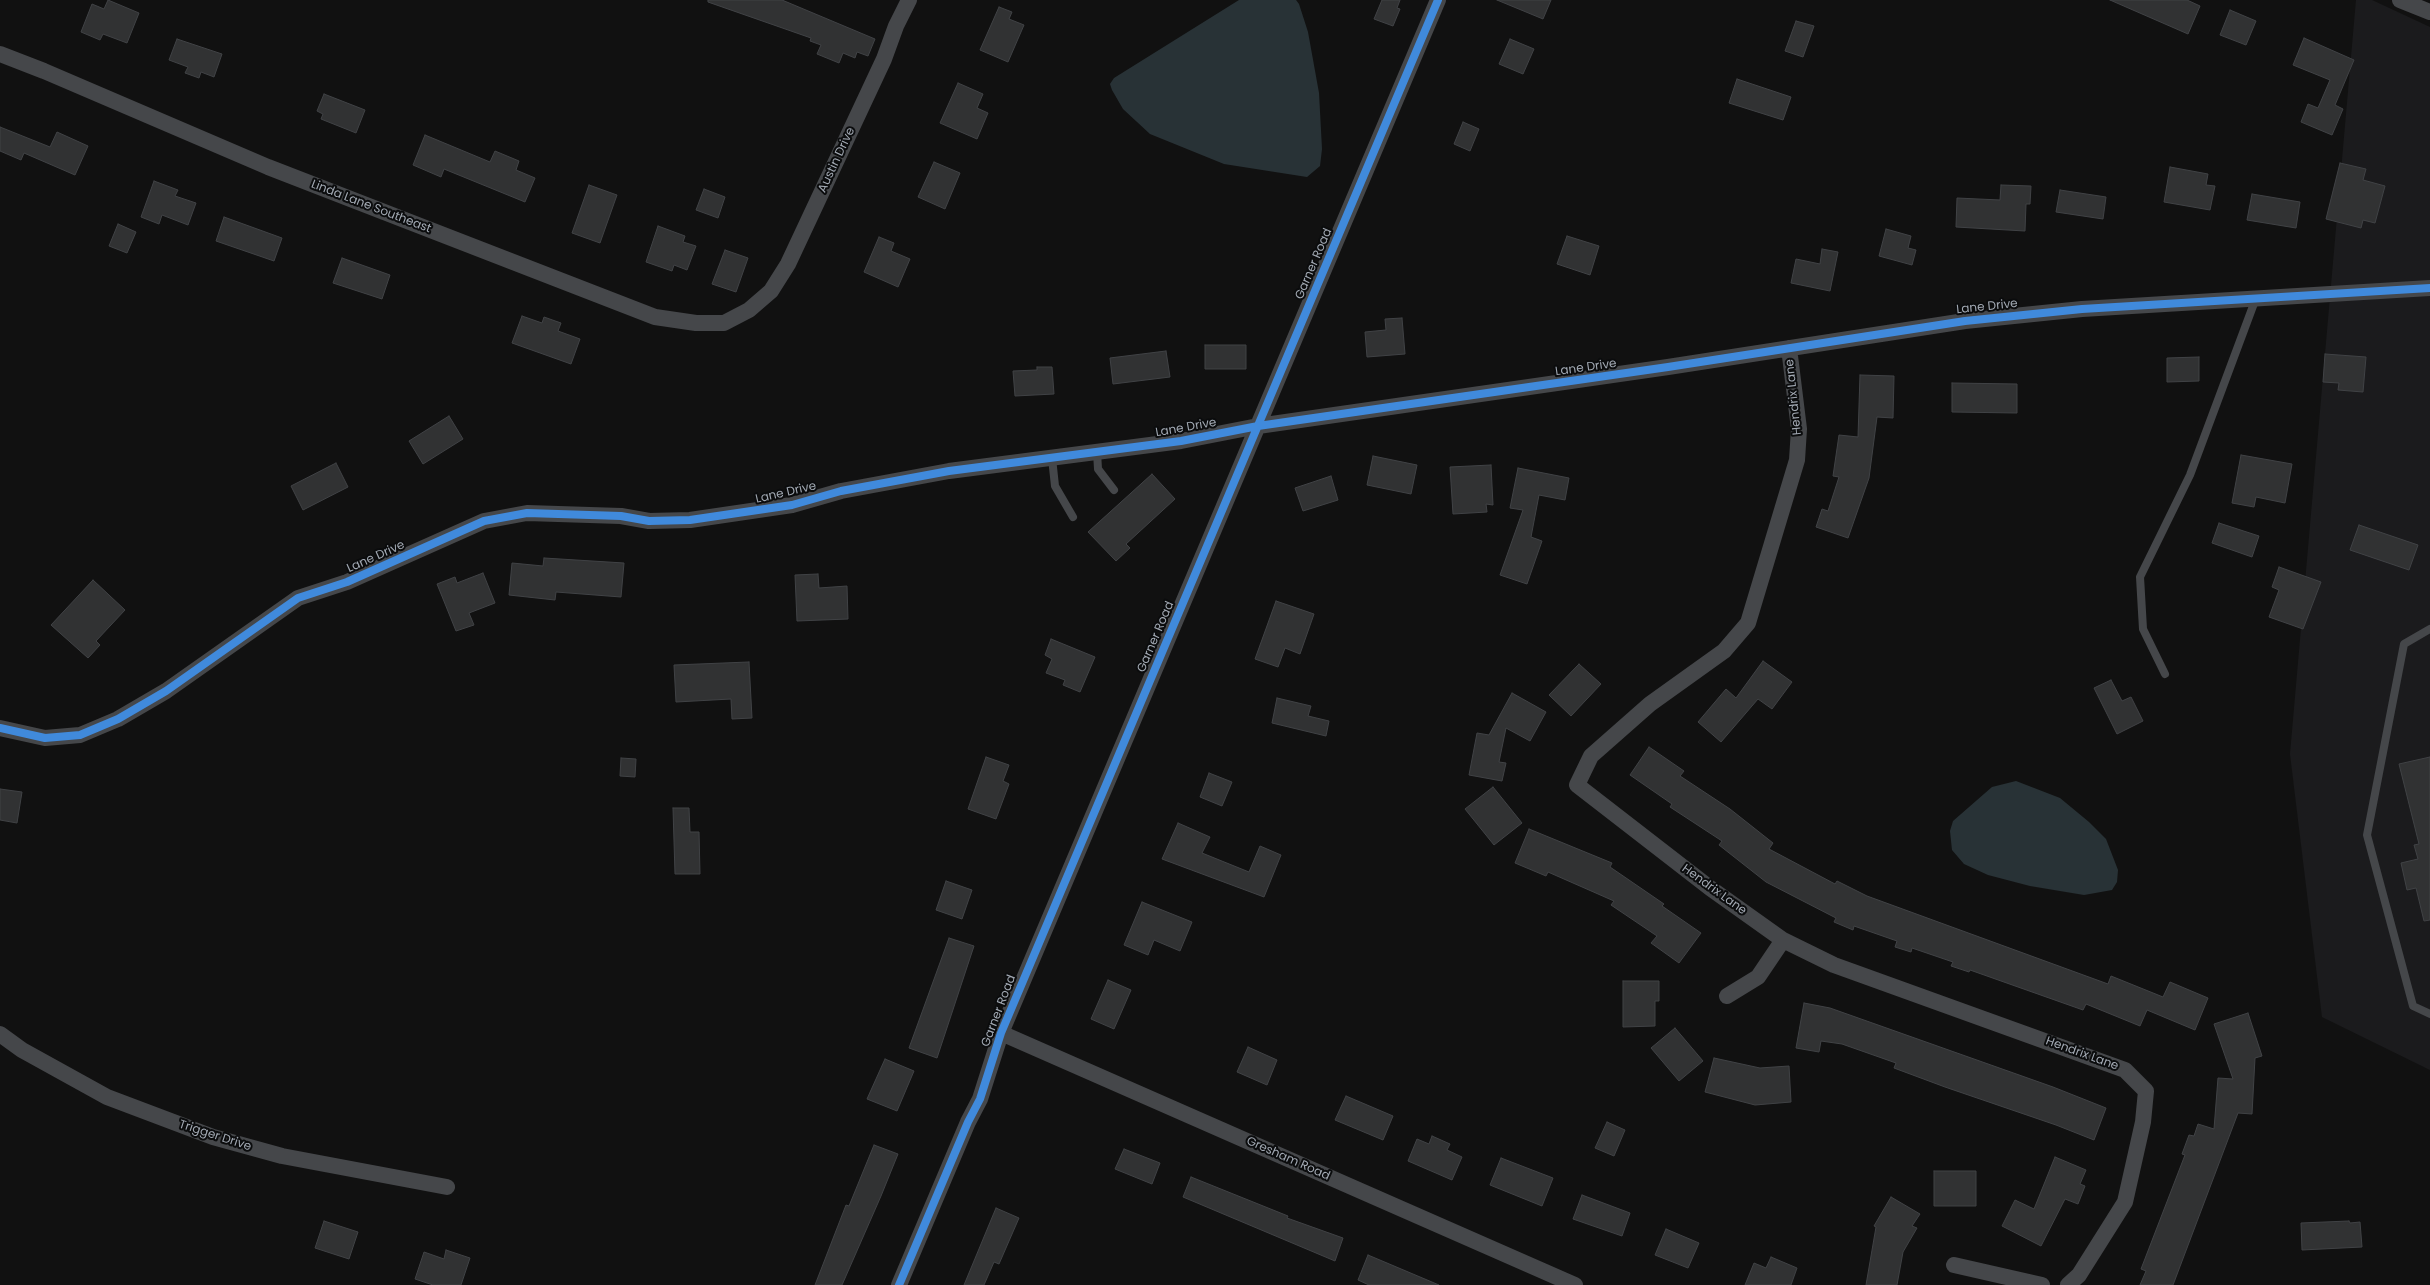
<!DOCTYPE html>
<html>
<head>
<meta charset="utf-8">
<style>
	body { margin:0 }
	canvas { display:block; background:#111 }
</style>
</head>
<body>
<canvas width="2430" height="1285"></canvas>
<script>
const ctx = document.querySelector('canvas').getContext('2d');
ctx.lineJoin = 'round';
function fill(path, color) {
  ctx.fillStyle = color;
  ctx.fill(path, 'evenodd');
}
function toPath(rows) {
  const path = new Path2D();
  for (const r of rows) {
    path.moveTo(r[0], r[1]);
    for (let i = 2; i < r.length; i += 2) path.lineTo(r[i], r[i + 1]);
  }
  return path;
}
function trace(path, color, width, dash) {
  ctx.strokeStyle = color;
  ctx.lineWidth = width;
  ctx.lineCap = dash ? 'butt' : 'round';
  ctx.setLineDash(dash || []);
  ctx.stroke(path);
}
function write(font, color, halo, rows, align = 'center') {
  ctx.font = font + ' Poppins,sans-serif';
  ctx.lineWidth = 4;
  ctx.setLineDash([]);
  ctx.textBaseline = 'middle';
  ctx.strokeStyle = halo;
  ctx.fillStyle = color;
  for (const [text, x, y, turn = 0] of rows) {
    ctx.save();
    ctx.translate(x, y);
    ctx.rotate((+turn || 0) * Math.PI / 180);
    ctx.textAlign = isNaN(turn) ? turn : align;
    if (halo) ctx.strokeText(text, 0, 0);
    ctx.fillText(text, 0, 0);
    ctx.restore();
  }
}
const built = toPath([
	[2356,0,2372,0,2430,27,2430,1070,2322,1017,2290,754]
]);
const water = toPath([
	[1239,0,1296,0,1299,4,1308,32,1319,93,1322,149,1320,166,1307,177,1224,164,1150,134,1123,109,1112,90,1110,84,1114,78],
	[2016,781,2060,798,2089,822,2106,839,2118,870,2117,882,2112,890,2084,895,2030,886,1988,875,1964,864,1952,850,1950,831,1953,821,1992,787]
]);
const building = toPath([
	[108,0,139,13,127,43,103,34,100,40,81,32,92,4,104,9,108,0],
	[708,0,782,0,875,39,868,56,857,52,855,58,843,53,839,63,817,54,821,45,810,41,811,38,708,2,708,0],
	[1382,0,1400,0,1397,8,1400,9,1393,26,1374,19,1382,0],
	[1497,0,1551,0,1543,19,1497,0],
	[2110,0,2187,0,2200,6,2188,34,2110,0],
	[999,7,1012,12,1009,19,1024,25,1008,62,980,50,999,7],
	[2230,10,2256,21,2246,45,2220,35,2230,10],
	[1796,21,1814,26,1803,57,1785,51,1796,21],
	[2304,38,2354,60,2335,105,2343,109,2332,135,2301,122,2308,104,2318,108,2330,80,2293,65,2304,38],
	[177,39,222,54,214,77,201,72,199,78,185,73,188,67,169,60,177,39],
	[1510,39,1534,49,1523,74,1499,64,1510,39],
	[1737,79,1791,97,1783,120,1729,103,1737,79],
	[958,83,983,94,977,108,988,113,977,139,940,123,958,83],
	[324,94,365,110,356,133,321,119,323,114,317,111,324,94],
	[1463,122,1479,129,1470,151,1454,144,1463,122],
	[0,127,50,147,57,132,88,146,75,175,24,153,21,160,0,151,0,127],
	[425,135,490,162,495,151,519,161,516,170,535,178,525,202,444,169,441,177,413,165,425,135],
	[934,162,960,173,945,209,918,197,934,162],
	[2340,163,2366,169,2363,180,2385,186,2375,223,2363,220,2361,228,2326,219,2340,163],
	[2170,167,2208,174,2206,185,2215,186,2210,210,2164,202,2170,167],
	[154,181,178,190,175,196,196,203,188,225,162,215,159,224,141,217,154,181],
	[589,185,617,195,600,243,572,233,589,185],
	[2001,185,2031,186,2030,204,2026,204,2025,231,1956,227,1957,198,2000,200,2001,185],
	[704,189,725,197,718,218,696,210,704,189],
	[2060,190,2106,197,2103,219,2056,212,2060,190],
	[2252,194,2300,202,2296,228,2247,220,2252,194],
	[224,217,282,238,274,261,216,241,224,217],
	[118,224,136,232,127,253,109,246,118,224],
	[658,226,685,236,683,242,696,246,687,270,674,265,672,271,646,262,658,226],
	[1886,229,1911,236,1908,248,1916,250,1912,265,1879,256,1886,229],
	[1567,236,1599,246,1590,275,1557,264,1567,236],
	[879,237,894,243,891,251,910,259,898,287,864,272,879,237],
	[1822,249,1838,252,1830,291,1791,283,1796,259,1820,264,1822,249],
	[725,250,748,258,736,292,712,284,725,250],
	[342,258,390,275,382,299,333,283,342,258],
	[522,316,542,323,544,317,561,323,558,331,580,339,571,364,512,343,522,316],
	[1402,318,1405,354,1367,357,1365,332,1386,330,1385,319,1402,318],
	[1205,345,1246,345,1246,369,1205,369,1205,345],
	[1166,351,1170,377,1113,384,1110,358,1166,351],
	[2325,354,2366,357,2363,392,2338,390,2339,383,2323,382,2325,354],
	[2199,357,2199,381,2167,382,2167,358,2199,357],
	[1037,367,1052,367,1054,394,1015,396,1013,371,1037,370,1037,367],
	[1860,375,1894,376,1893,418,1877,417,1869,478,1848,538,1816,527,1822,509,1828,511,1839,477,1833,476,1839,435,1858,437,1860,375],
	[1952,383,2017,384,2017,413,1952,412,1952,383],
	[449,416,463,439,423,464,409,441,449,416],
	[2241,455,2292,464,2285,503,2256,497,2254,507,2232,503,2241,455],
	[1373,456,1417,465,1411,494,1367,485,1373,456],
	[336,463,348,487,303,510,291,486,336,463],
	[1491,465,1493,505,1486,504,1487,512,1453,514,1450,467,1491,465],
	[1518,468,1569,478,1565,500,1539,495,1531,537,1542,541,1527,584,1500,575,1523,510,1510,508,1518,468],
	[1152,474,1175,499,1126,544,1130,548,1116,561,1088,532,1152,474],
	[1331,476,1338,500,1303,511,1295,488,1331,476],
	[2219,523,2259,536,2252,557,2212,543,2219,523],
	[2359,525,2418,545,2409,570,2350,550,2359,525],
	[544,558,624,563,621,597,556,592,555,600,509,595,512,563,543,566,544,558],
	[2279,567,2321,582,2303,629,2269,617,2279,590,2272,587,2279,567],
	[483,573,495,603,469,613,474,625,456,631,437,584,455,577,457,583,483,573],
	[818,574,819,588,847,586,848,619,797,621,795,575,818,574],
	[93,580,125,610,96,641,100,645,88,658,51,625,93,580],
	[1276,601,1314,614,1300,654,1285,648,1278,667,1255,659,1276,601],
	[1051,639,1095,657,1080,692,1063,685,1065,680,1046,673,1052,659,1045,655,1051,639],
	[1763,661,1792,682,1772,709,1758,699,1721,742,1698,722,1726,689,1736,698,1763,661],
	[749,662,752,718,732,719,731,699,676,702,674,665,749,662],
	[1579,664,1601,684,1571,716,1549,695,1579,664],
	[2111,680,2122,701,2131,697,2143,721,2117,734,2094,688,2111,680],
	[1512,693,1546,712,1530,741,1506,728,1499,762,1506,763,1502,781,1469,775,1477,733,1489,735,1512,693],
	[1277,698,1311,706,1308,716,1329,721,1326,736,1272,723,1277,698],
	[1649,747,1684,771,1680,776,1730,809,1773,843,1769,849,1835,884,1837,881,1867,896,2108,984,2111,976,2163,997,2170,982,2208,998,2195,1030,2147,1010,2140,1026,2086,1004,2083,1010,1970,970,1969,972,1951,966,1953,962,1912,948,1911,952,1895,947,1897,941,1854,926,1853,930,1834,922,1836,918,1766,882,1719,845,1722,841,1670,807,1672,804,1630,775,1649,747],
	[986,757,1009,765,1003,781,1009,784,996,819,968,809,986,757],
	[2430,757,2430,920,2424,921,2416,888,2407,890,2401,863,2418,859,2414,845,2419,844,2399,764,2430,757],
	[621,758,636,759,635,777,620,776,621,758],
	[1209,773,1232,782,1222,806,1200,797,1209,773],
	[1493,787,1522,823,1494,845,1465,809,1493,787],
	[0,789,22,792,17,823,0,820,0,789],
	[673,808,689,808,690,832,699,832,700,874,675,874,673,808],
	[1178,823,1210,837,1202,853,1249,872,1260,846,1281,855,1264,897,1162,859,1178,823],
	[1529,829,1612,863,1610,867,1664,904,1662,906,1701,933,1679,963,1651,943,1657,936,1611,905,1614,901,1548,872,1546,876,1515,863,1529,829],
	[946,881,972,890,962,919,936,910,946,881],
	[1142,902,1192,922,1180,951,1154,940,1148,955,1124,945,1142,902],
	[949,938,974,946,937,1058,909,1048,949,938],
	[1108,980,1131,990,1114,1029,1091,1019,1108,980],
	[1623,981,1659,981,1659,1001,1655,1001,1655,1026,1623,1027,1623,981],
	[1804,1003,1830,1008,2053,1087,2106,1108,2094,1140,2056,1125,1945,1087,1894,1068,1896,1063,1842,1044,1821,1041,1819,1052,1796,1048,1804,1003],
	[2248,1013,2262,1056,2255,1058,2252,1114,2238,1113,2173,1285,2140,1285,2146,1271,2141,1269,2185,1155,2182,1154,2189,1135,2194,1136,2198,1124,2214,1129,2218,1078,2233,1079,2214,1024,2248,1013],
	[1675,1028,1703,1061,1679,1081,1651,1048,1675,1028],
	[1248,1047,1277,1060,1267,1085,1237,1072,1248,1047],
	[1714,1058,1760,1068,1789,1066,1791,1102,1755,1105,1705,1092,1714,1058],
	[885,1059,914,1071,897,1111,867,1099,885,1059],
	[1346,1096,1393,1116,1383,1140,1335,1120,1346,1096],
	[1607,1122,1625,1130,1614,1156,1595,1148,1607,1122],
	[1432,1136,1450,1144,1447,1150,1462,1157,1452,1180,1408,1161,1417,1139,1429,1144,1432,1136],
	[874,1145,898,1154,881,1196,842,1285,815,1285,846,1205,849,1206,874,1145],
	[1124,1149,1160,1163,1152,1184,1115,1169,1124,1149],
	[2055,1157,2086,1170,2080,1184,2085,1186,2078,1204,2065,1199,2041,1246,2002,1226,2015,1200,2034,1209,2055,1157],
	[1501,1158,1553,1178,1542,1206,1490,1185,1501,1158],
	[1934,1171,1976,1171,1976,1206,1934,1206,1934,1171],
	[1191,1177,1288,1216,1287,1218,1343,1238,1335,1261,1183,1197,1191,1177],
	[1582,1195,1630,1213,1622,1236,1573,1219,1582,1195],
	[1891,1197,1920,1214,1912,1226,1917,1228,1903,1252,1897,1285,1866,1285,1876,1227,1874,1226,1891,1197],
	[996,1208,1019,1218,999,1264,994,1262,984,1285,964,1285,996,1208],
	[324,1221,358,1232,349,1259,315,1248,324,1221],
	[2349,1221,2350,1223,2360,1222,2362,1247,2302,1250,2301,1223,2349,1221],
	[1666,1229,1699,1243,1688,1268,1655,1255,1666,1229],
	[446,1250,470,1258,461,1285,433,1285,415,1279,424,1252,444,1259,446,1250],
	[1368,1255,1439,1285,1369,1285,1358,1280,1368,1255],
	[1771,1257,1797,1268,1791,1285,1745,1285,1754,1263,1766,1268,1771,1257]
]);
const service = toPath([
	[1097,452,1098,469,1114,490],
	[1052,458,1055,486,1073,517],
	[2430,629,2404,644,2367,835,2413,1006,2430,1014],
	[2165,674,2143,629,2140,577,2190,475,2256,298]
]);
const minor = toPath([
	[2400,0,2430,12],
	[0,54,44,71,268,167,655,317,696,323,724,323,749,310,771,291,788,264,884,59,896,26,909,0],
	[1789,348,1799,429,1797,460,1748,623,1724,651,1650,704,1591,756,1577,785,1710,888,1783,940,1834,965,2125,1070,2146,1091,2143,1122,2125,1202,2079,1275,2068,1285],
	[0,728,45,738,80,735,118,719,166,691,298,598,347,582,484,521,527,513,621,516,649,521,690,520,792,505,841,491,949,471,1181,441,1258,426,1668,367,1965,321,2082,309,2430,288],
	[1727,996,1758,977,1783,940],
	[1001,1033,1575,1285],
	[0,1034,22,1050,107,1097,213,1137,282,1156,447,1187],
	[1954,1265,2042,1285],
	[899,1285,968,1122,980,1099,1001,1033,1438,0]
]);
const cycleway = toPath([
	[0,728,45,738,80,735,118,719,166,691,298,598,347,582,484,521,527,513,621,516,649,521,690,520,792,505,841,491,949,471,1181,441,1258,426,1668,367,1965,321,2082,309,2430,288],
	[899,1285,968,1122,980,1099,1001,1033,1438,0]
]);
const streetNames = [
	["Austin Drive",837,160,-65],
	["Linda Lane Southeast",371,207,21],
	["Garner Road",1314,264,-67],
	["Lane Drive",1987,307,-6],
	["Lane Drive",1586,368,-8],
	["Hendrix Lane",1794,397,-96],
	["Lane Drive",1186,428,-10],
	["Lane Drive",786,493,-13],
	["Lane Drive",376,557,-24],
	["Garner Road",1156,637,-67],
	["Hendrix Lane",1714,890,36],
	["Garner Road",999,1011,-69],
	["Hendrix Lane",2082,1054,20],
	["Trigger Drive",215,1136,18],
	["Gresham Road",1288,1159,24]
];
fill(built, '#1b1b1d');
fill(water, '#283236');
fill(building, '#313233');
trace(building, '#404245', 1);
trace(service, '#45474a', 8);
trace(minor, '#45474a', 16);
trace(cycleway, '#408adc', 8);
write('12px', '#a2a9b3', '#0b0c0d', streetNames);
</script>
</body>
</html>
